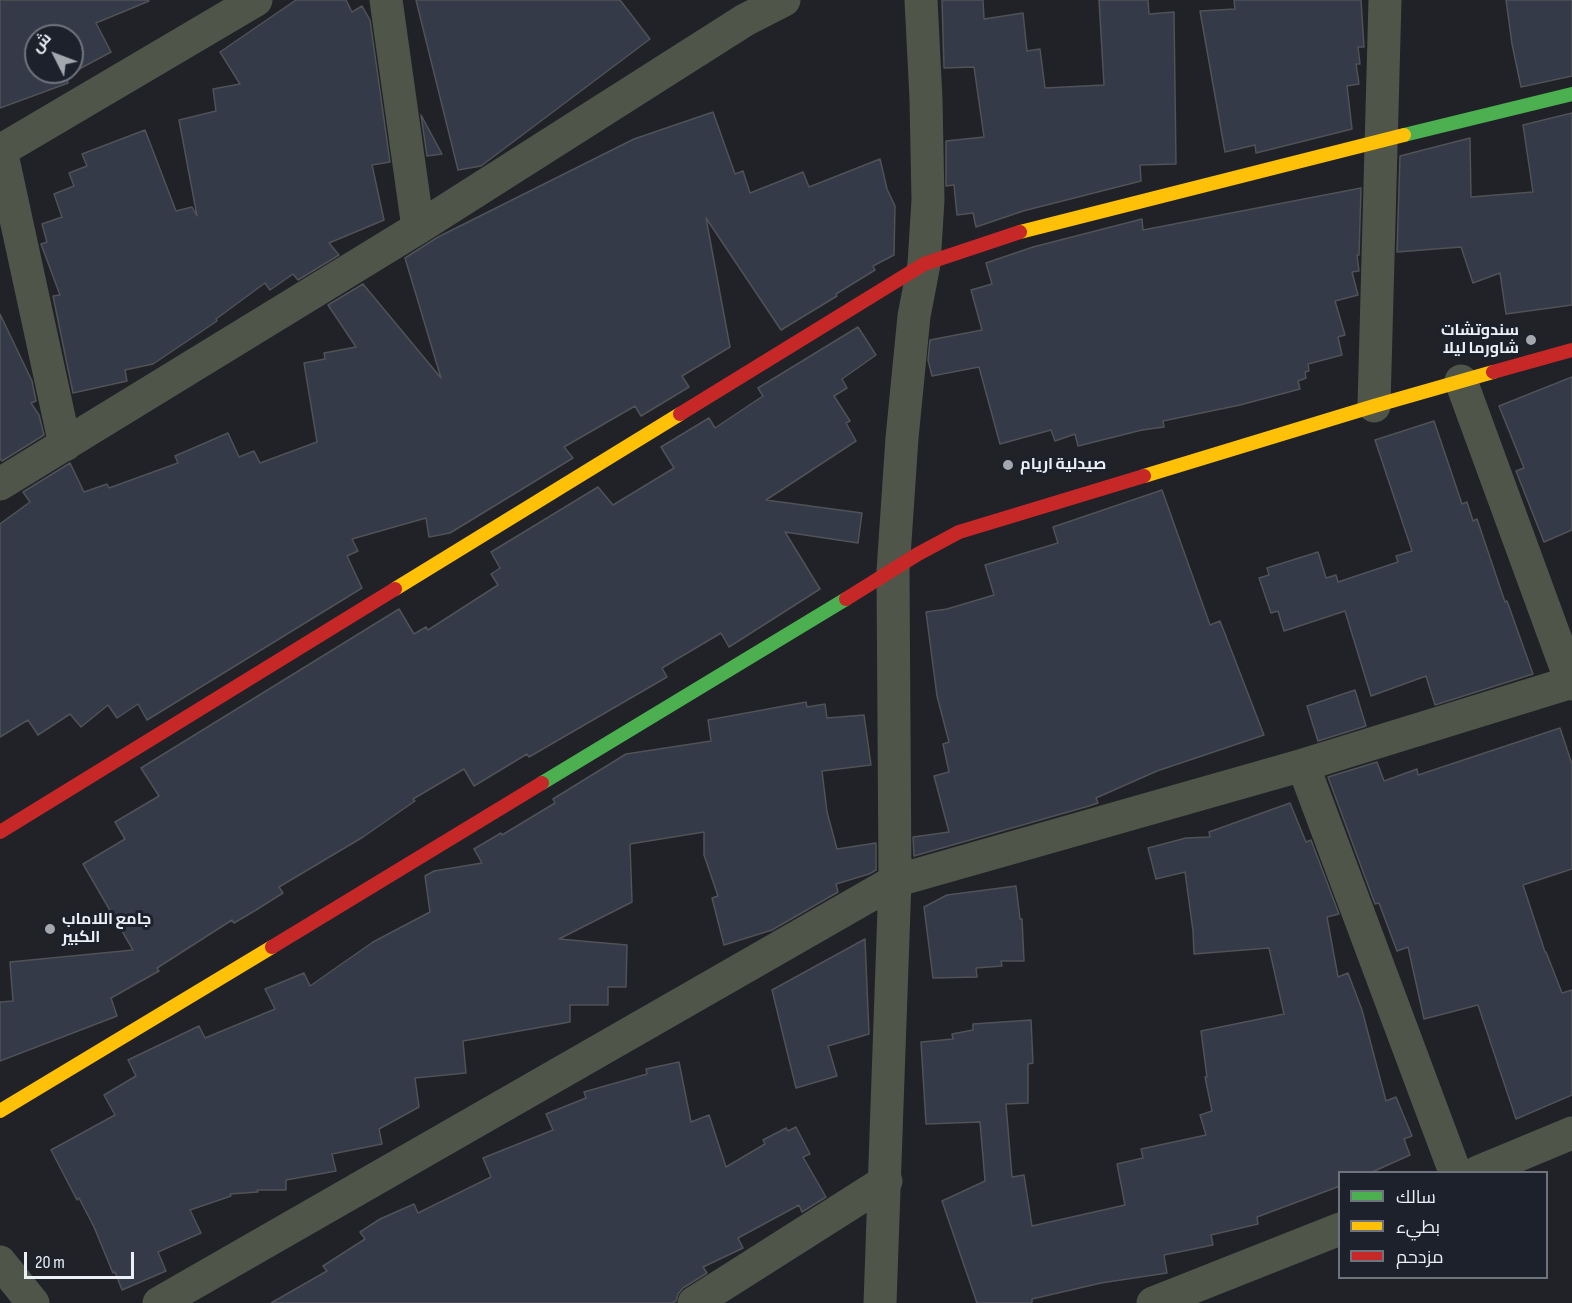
<!DOCTYPE html>
<html>
<head>
<meta charset="utf-8">
<style>
	body { margin:0 }
	#map { position:relative; width:1572px; height:1303px; overflow:hidden; background:#202228; font-family:"Sofia Sans Condensed",Cairo,sans-serif }
	canvas { display:block }
	.legend { position:absolute; left:1338px; top:1171px; width:210px; height:108px; box-sizing:border-box; background:#1c212c; border:2px solid #6f737d; margin:0; padding:8px 10px; list-style:none; font-size:18px; color:#ebeff6 }
	.legend li { display:flex; align-items:center; gap:12px; height:30px }
	.legend b { width:30px; border:2px solid #6f737d }
	.north { position:absolute; left:24px; top:24px; width:60px; height:60px; box-sizing:border-box; background:#1c212c; border:2px solid #6f737d; border-radius:50%; rotate:312deg; font-size:16px; font-weight:700; line-height:24px; text-align:center; color:#ebeff6 }
	.north::after { content:''; display:block; margin:auto; width:21px; height:27px; background:#a4a7ae; clip-path:polygon(50% 0,100% 100%,50% 72%,0 100%) }
	.scale { position:absolute; left:24px; top:1252px; width:110px; height:27px; box-sizing:border-box; border:3px solid #ebeff6; border-top:0; padding-left:8px; font-size:18px; line-height:21px; white-space:nowrap; color:#ebeff6; -webkit-text-stroke:4px #1c212c; paint-order:stroke }
</style>
</head>
<body>
<div id="map">
<canvas width="1572" height="1303"></canvas>
<ul class="legend">
<li><b style="height:8px;background:#4caf50"></b>سالك</li>
<li><b style="height:8px;background:#ffc107"></b>بطيء</li>
<li><b style="height:8px;background:#c62828"></b>مزدحم</li>
</ul>
<div class="north">ش</div>
<div class="scale">20 m</div>
</div>
<script>
const ctx = document.querySelector('canvas').getContext('2d');
ctx.lineJoin = 'round';
function fill(path, color) {
  ctx.fillStyle = color;
  ctx.fill(path, 'evenodd');
}
function toPath(rows) {
  const path = new Path2D();
  for (const r of rows) {
    path.moveTo(r[0], r[1]);
    for (let i = 2; i < r.length; i += 2) path.lineTo(r[i], r[i + 1]);
  }
  return path;
}
function trace(path, color, width, dash) {
  ctx.strokeStyle = color;
  ctx.lineWidth = width;
  ctx.lineCap = dash ? 'butt' : 'round';
  ctx.setLineDash(dash || []);
  ctx.stroke(path);
}
function write(font, color, halo, rows, align = 'center') {
  ctx.font = font + ' "Sofia Sans Condensed",Cairo,sans-serif';
  ctx.lineWidth = 6;
  ctx.setLineDash([]);
  ctx.textBaseline = 'middle';
  ctx.strokeStyle = halo;
  ctx.fillStyle = color;
  for (const [text, x, y, turn = 0] of rows) {
    ctx.save();
    ctx.translate(x, y);
    ctx.rotate((+turn || 0) * Math.PI / 180);
    ctx.textAlign = isNaN(turn) ? turn : align;
    if (halo) ctx.strokeText(text, 0, 0);
    ctx.fillText(text, 0, 0);
    ctx.restore();
  }
}
const building = toPath([
	[0,0,148,0,149,1,96,23,111,52,66,76,68,83,0,108,0,0],
	[36,36,72,36,72,72,36,72,36,36],
	[296,0,346,0,352,12,362,6,370,20,390,162,372,165,384,220,329,243,339,255,298,280,293,274,270,290,265,283,216,319,217,321,153,364,125,370,127,381,73,393,53,296,60,295,41,244,47,242,42,224,62,217,54,194,74,186,69,173,87,166,82,154,145,130,176,211,192,207,197,216,179,120,216,111,213,89,240,84,220,52,296,0],
	[416,0,620,0,650,39,481,166,458,170,416,0],
	[942,0,983,0,984,19,1023,13,1027,51,1040,49,1045,88,1104,85,1099,0,1148,0,1149,14,1174,12,1176,164,1140,165,1141,181,1023,211,976,227,973,213,957,215,954,185,946,186,946,141,984,137,974,67,944,68,942,0],
	[1234,0,1361,0,1364,47,1358,47,1360,64,1356,64,1359,84,1347,86,1352,129,1256,153,1255,145,1225,152,1200,11,1235,9,1234,0],
	[1506,0,1572,0,1572,76,1521,87,1512,44,1506,0],
	[713,112,735,174,743,171,750,193,803,172,809,187,880,159,887,189,895,206,894,255,873,266,875,270,836,294,837,296,781,330,706,218,730,347,682,376,689,387,641,416,635,406,564,447,573,458,450,533,429,537,426,518,352,539,358,551,347,556,362,588,147,720,138,704,117,718,108,705,81,727,70,714,38,735,28,720,0,737,0,524,30,502,23,492,70,463,84,492,107,484,109,488,178,463,175,456,228,433,239,457,254,451,260,463,317,442,304,363,325,359,324,353,356,347,328,305,363,284,441,378,405,258,438,237,634,139,713,112],
	[1572,113,1572,305,1506,314,1500,273,1473,283,1461,247,1397,252,1400,156,1470,138,1471,197,1533,192,1523,125,1572,113],
	[421,115,442,154,427,156,421,115],
	[1361,188,1359,255,1357,255,1359,271,1352,272,1358,295,1335,301,1345,335,1338,337,1342,355,1308,364,1309,371,1305,372,1306,378,1298,381,1300,389,1240,405,1163,421,1164,427,1142,430,1078,446,1075,434,1055,441,1051,430,1000,444,979,367,932,376,928,360,930,340,982,330,971,290,992,284,986,263,1033,247,1142,219,1143,230,1361,188],
	[0,314,32,381,36,401,31,403,39,415,44,435,2,461,0,459,0,314],
	[858,327,876,355,842,379,847,388,834,396,850,421,846,423,856,441,766,500,862,513,858,543,785,532,820,589,729,647,721,633,662,668,667,677,529,757,527,754,474,786,464,769,413,799,415,801,363,837,279,887,283,893,256,910,234,923,232,920,157,968,159,971,111,998,117,1016,0,1061,0,1002,13,1001,10,962,133,950,83,864,125,839,115,822,159,796,141,768,399,609,414,634,426,627,428,630,498,585,491,574,500,568,491,552,598,487,613,505,674,468,661,447,709,418,715,428,763,396,758,388,858,327],
	[1572,377,1572,530,1544,542,1516,471,1524,468,1499,406,1572,377],
	[1434,421,1462,504,1467,502,1473,521,1477,519,1505,602,1507,601,1533,674,1435,705,1426,676,1371,696,1345,611,1284,631,1278,611,1271,613,1259,578,1269,575,1267,568,1318,552,1326,578,1336,575,1338,582,1398,562,1396,556,1412,551,1375,440,1434,421],
	[1162,490,1210,625,1220,621,1264,735,1157,771,1096,798,1098,803,1089,806,914,856,913,837,949,832,934,776,949,772,943,744,949,742,937,696,926,612,947,609,994,595,985,565,1058,543,1053,527,1162,490],
	[1355,690,1366,726,1318,741,1307,706,1355,690],
	[806,702,807,707,825,704,827,718,864,715,871,765,822,771,827,812,837,849,876,843,876,870,869,874,836,884,838,892,772,930,724,945,712,898,718,896,704,855,704,832,630,844,632,902,559,939,627,945,626,987,608,987,608,1005,570,1005,570,1022,463,1041,466,1073,415,1078,419,1107,379,1129,382,1144,332,1154,336,1171,286,1180,286,1190,257,1190,258,1192,230,1194,231,1196,190,1210,201,1233,158,1252,166,1271,122,1290,115,1272,113,1273,94,1227,79,1198,77,1200,51,1150,115,1115,104,1095,136,1076,128,1060,199,1026,205,1038,275,1009,265,989,304,973,310,986,373,942,430,912,425,876,434,871,482,863,474,849,501,833,502,835,555,803,553,799,626,754,711,741,708,720,806,702],
	[1560,728,1572,764,1572,869,1523,885,1545,952,1546,952,1562,993,1572,990,1572,1095,1516,1119,1478,1005,1424,1019,1408,947,1397,951,1379,903,1375,904,1328,777,1377,762,1384,781,1417,769,1418,775,1560,728],
	[1290,803,1306,842,1311,840,1339,914,1327,917,1338,977,1348,973,1362,1010,1386,1101,1396,1097,1412,1136,1404,1139,1410,1155,1370,1173,1340,1173,1340,1186,1257,1217,1258,1224,1211,1235,1213,1245,1164,1255,1167,1273,1101,1283,1032,1299,1032,1303,977,1303,942,1201,985,1181,980,1122,926,1124,921,1042,953,1039,952,1034,973,1030,973,1024,1031,1020,1033,1063,1028,1064,1028,1103,1006,1104,1012,1177,1024,1175,1032,1226,1125,1205,1117,1164,1143,1158,1141,1149,1206,1135,1200,1115,1212,1111,1205,1077,1207,1077,1201,1031,1284,1014,1269,948,1194,954,1193,931,1185,872,1156,879,1148,848,1186,838,1210,837,1209,832,1290,803],
	[1016,886,1020,919,1022,919,1024,961,1001,961,1002,966,976,968,977,977,933,978,924,907,947,895,1016,886],
	[865,939,869,1034,828,1046,837,1076,796,1088,772,990,865,939],
	[679,1062,691,1122,709,1115,726,1167,765,1144,763,1140,786,1128,788,1131,796,1127,810,1154,803,1157,826,1197,802,1212,799,1205,738,1238,743,1248,703,1267,707,1273,683,1288,678,1294,676,1301,672,1303,271,1303,327,1271,323,1266,365,1239,360,1232,380,1219,414,1204,418,1213,491,1177,483,1158,553,1130,546,1114,586,1098,584,1092,647,1074,646,1069,679,1062]
]);
const street = toPath([
	[386,0,418,228],
	[1,150,65,445],
	[0,151,256,0],
	[1461,381,1572,684],
	[1374,406,1385,0],
	[0,484,418,228,745,20,784,0],
	[1303,765,1455,1172],
	[1478,1172,1572,1133],
	[0,1262,33,1303],
	[159,1303,895,881,1303,765,1572,682],
	[694,1303,886,1181],
	[880,1303,895,881,893,571,902,438,914,316,924,264,928,200,926,99,921,0],
	[1153,1303,1340,1229]
]);
const fast = toPath([
	[1404,135,1572,94],
	[542,783,846,599]
]);
const slow = toPath([
	[1020,232,1404,135],
	[1144,476,1374,406,1493,372],
	[395,589,680,414],
	[0,1111,272,947]
]);
const jam = toPath([
	[1493,372,1572,350],
	[680,414,924,264,1020,232],
	[846,599,918,554,959,532,1144,476],
	[0,832,395,589],
	[272,947,542,783]
]);
const markers = [
	[1531,340,6,"#a4a7ae"],
	[1008,465,6,"#a4a7ae"],
	[50,929,6,"#a4a7ae"]
];
const poiNames = [
	["سندوتشات",1519,331,"right"],
	["شاورما ليلا",1519,349,"right"],
	["صيدلية اريام",1020,465],
	["جامع اللاماب",62,920],
	["الكبير",62,938]
];
fill(building, '#343a47');
trace(building, '#505257', 1.5);
trace(street, '#4f5548', 33);
trace(fast, '#4caf50', 14);
trace(slow, '#ffc107', 14);
trace(jam, '#c62828', 14);
for (const [x, y, r, color] of markers) {
  const dot = new Path2D();
  dot.arc(x, y, r, 0, 2 * Math.PI);
  ctx.fillStyle = color;
  ctx.fill(dot);
  trace(dot, '#1c212c', 2);
}
write('bold 16px', '#ebeff6', '#1c212c', poiNames, 'left');
</script>
</body>
</html>
